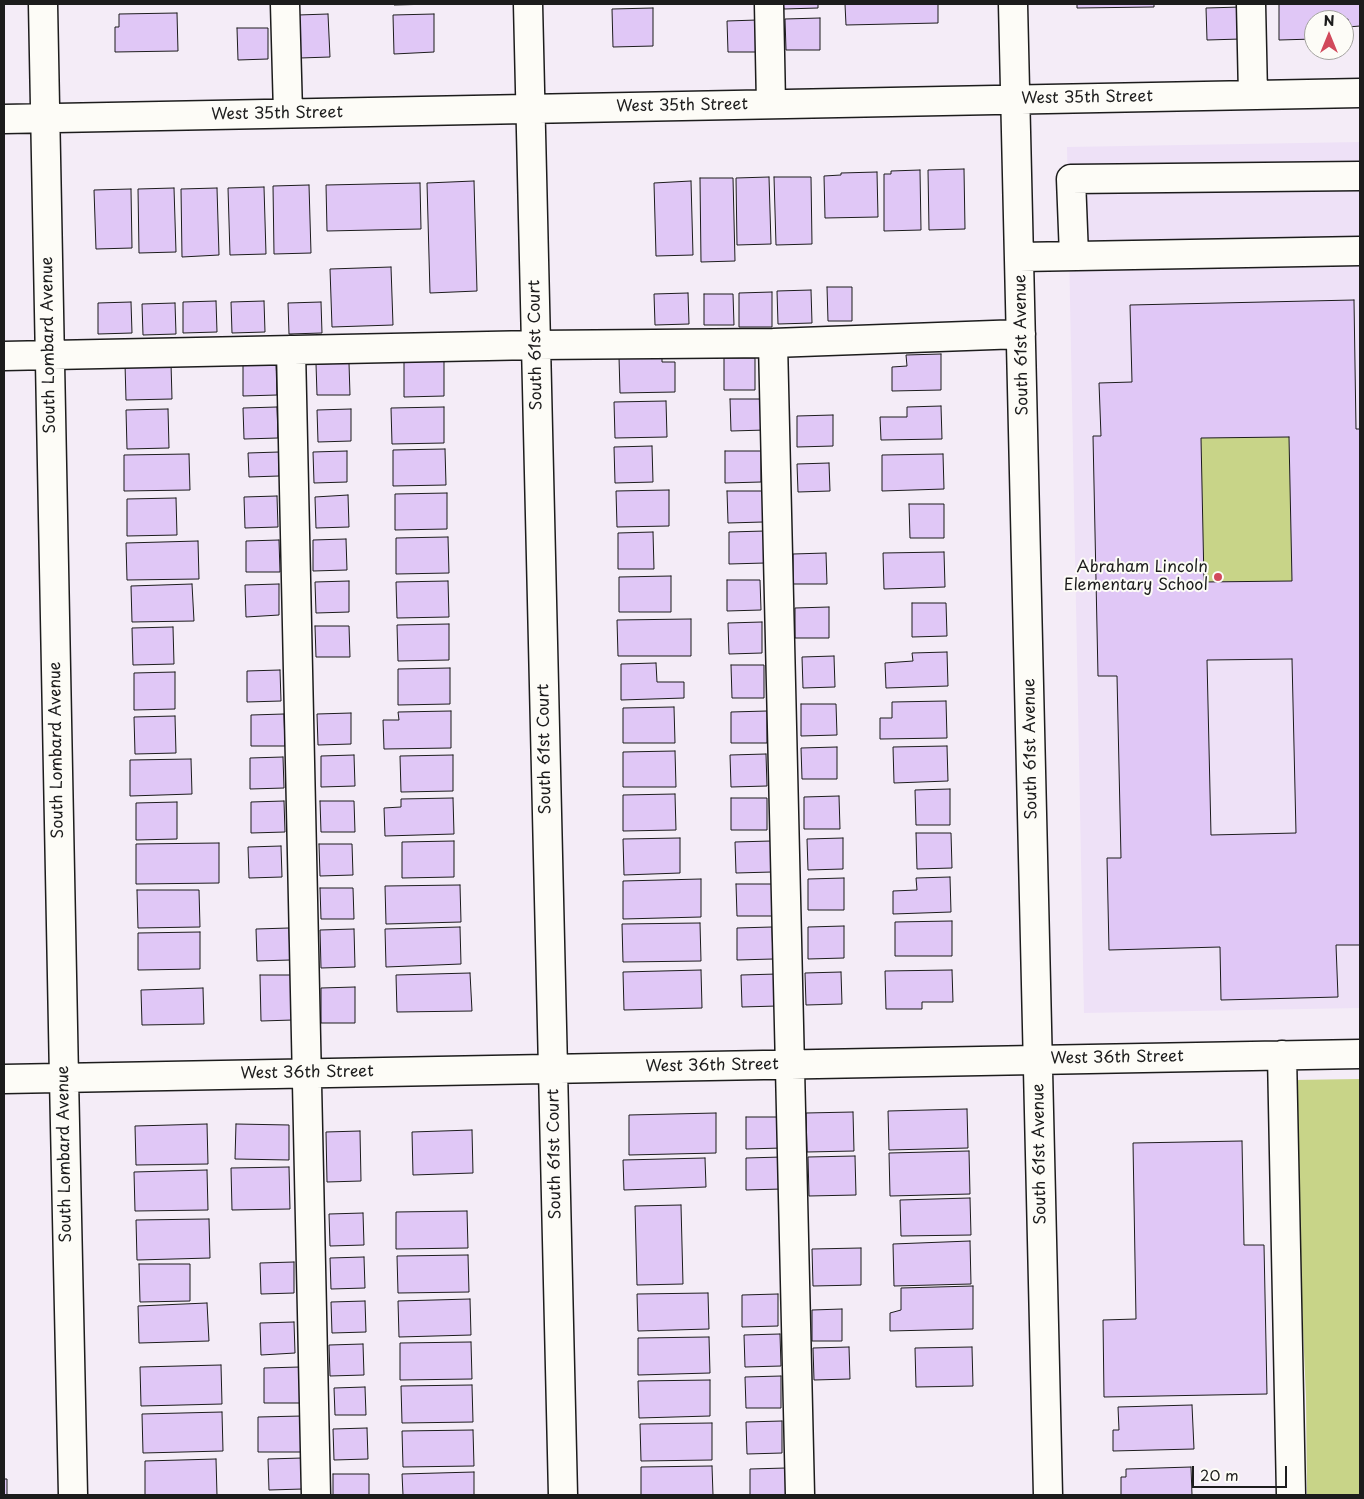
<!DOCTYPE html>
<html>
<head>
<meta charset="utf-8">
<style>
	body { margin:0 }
	#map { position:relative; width:1364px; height:1499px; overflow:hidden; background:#f4ecf7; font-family:"Playpen Sans",sans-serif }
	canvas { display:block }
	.frame { position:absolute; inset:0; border:5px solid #1c1c1c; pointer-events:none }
	.north { position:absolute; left:1304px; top:10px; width:50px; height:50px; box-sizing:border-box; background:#fdfcf7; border:1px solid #a3a29f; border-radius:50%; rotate:0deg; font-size:14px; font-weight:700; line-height:20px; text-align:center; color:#1c1c1c }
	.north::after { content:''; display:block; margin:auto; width:18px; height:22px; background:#d1495b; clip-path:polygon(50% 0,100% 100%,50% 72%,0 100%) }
	.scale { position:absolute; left:1192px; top:1466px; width:95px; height:22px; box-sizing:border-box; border:2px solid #1c1c1c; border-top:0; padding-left:6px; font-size:15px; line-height:18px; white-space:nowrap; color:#1c1c1c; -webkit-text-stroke:4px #fdfcf7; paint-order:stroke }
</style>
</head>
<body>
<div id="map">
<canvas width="1364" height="1499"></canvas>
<div class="frame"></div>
<div class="north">N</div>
<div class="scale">20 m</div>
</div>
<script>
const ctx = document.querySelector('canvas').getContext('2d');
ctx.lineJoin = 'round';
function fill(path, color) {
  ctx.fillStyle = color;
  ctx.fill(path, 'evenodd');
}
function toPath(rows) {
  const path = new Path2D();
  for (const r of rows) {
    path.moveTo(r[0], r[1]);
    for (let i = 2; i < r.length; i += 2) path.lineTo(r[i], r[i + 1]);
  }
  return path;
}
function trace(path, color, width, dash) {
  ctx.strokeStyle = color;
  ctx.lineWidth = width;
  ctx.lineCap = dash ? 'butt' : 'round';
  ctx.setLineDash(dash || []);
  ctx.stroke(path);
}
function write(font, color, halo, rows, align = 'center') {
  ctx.font = font + ' "Playpen Sans",sans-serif';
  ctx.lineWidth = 4;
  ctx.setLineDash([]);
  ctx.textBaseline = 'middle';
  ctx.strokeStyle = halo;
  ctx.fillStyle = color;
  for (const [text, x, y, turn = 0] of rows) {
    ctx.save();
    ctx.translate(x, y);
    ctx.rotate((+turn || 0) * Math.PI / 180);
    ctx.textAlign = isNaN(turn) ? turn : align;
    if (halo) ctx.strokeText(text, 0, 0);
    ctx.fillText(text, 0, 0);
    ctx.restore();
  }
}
const built = toPath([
	[1360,142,1360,1008,1084,1013,1067,147]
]);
const green = toPath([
	[1289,437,1292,581,1204,582,1201,438],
	[1360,1079,1360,1495,1307,1495,1306,1397,1292,1080]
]);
const building = toPath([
	[394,4,434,4,394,5,394,4],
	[783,4,818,4,818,8,784,9,783,4],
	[845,4,938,4,938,23,846,25,845,4],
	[1077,4,1154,4,1154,7,1077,8,1077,4],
	[1279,4,1360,4,1360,26,1348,27,1348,19,1314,20,1314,39,1279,40,1279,4],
	[1241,7,1241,39,1207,40,1206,8,1241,7],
	[653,8,653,46,613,47,612,9,653,8],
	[177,13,178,51,115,52,115,27,119,27,119,14,177,13],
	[328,14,330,57,300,58,298,15,328,14],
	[434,14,434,52,394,54,393,15,434,14],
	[820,18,820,50,786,50,785,19,820,18],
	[757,20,757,52,728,52,727,21,757,20],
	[237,28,268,28,268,59,238,60,237,28],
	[964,169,965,229,929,230,928,170,964,169],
	[920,170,921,230,884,231,884,174,891,174,891,171,920,170],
	[877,172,878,217,825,218,824,176,841,175,841,173,877,172],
	[769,177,771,244,737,245,736,178,769,177],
	[774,177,811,177,812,244,776,245,774,177],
	[700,178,733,178,735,261,701,262,700,178],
	[474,181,477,291,430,293,427,183,474,181],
	[691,181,693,255,656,256,654,183,691,181],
	[420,183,421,229,327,231,326,185,420,183],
	[309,185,311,253,274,254,273,186,309,185],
	[264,187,266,254,230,255,228,188,264,187],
	[174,188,176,252,139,253,138,189,174,188],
	[217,188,219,255,182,257,181,189,217,188],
	[131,189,132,248,96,249,94,190,131,189],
	[391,267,393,325,332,327,330,269,391,267],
	[827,287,852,287,852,321,828,321,827,287],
	[811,290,812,323,778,324,777,291,811,290],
	[772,292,772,327,739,327,739,293,772,292],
	[688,293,689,324,655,325,654,294,688,293],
	[704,294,733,294,734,325,704,325,704,294],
	[1354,300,1356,429,1360,429,1360,945,1336,945,1338,997,1221,1000,1220,947,1109,950,1107,858,1121,858,1117,676,1098,676,1093,436,1101,436,1099,383,1132,382,1130,305,1354,300],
	[1289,437,1292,581,1204,582,1201,438,1289,437],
	[1292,659,1296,833,1211,835,1207,660,1292,659],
	[216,301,217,332,183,333,183,302,216,301],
	[264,301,265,332,232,333,231,302,264,301],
	[131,302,132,333,98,334,98,303,131,302],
	[321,302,322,333,289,334,288,303,321,302],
	[175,303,176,334,143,335,142,304,175,303],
	[941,354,941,390,892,391,892,367,907,366,906,355,941,354],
	[662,356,662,362,675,362,675,392,620,393,619,357,662,356],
	[724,358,755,358,755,390,724,390,724,358],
	[444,360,444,396,404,397,404,361,444,360],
	[171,363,172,399,126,400,125,364,171,363],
	[276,363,277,395,243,396,243,364,276,363],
	[349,363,350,395,317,395,316,364,349,363],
	[730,399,766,399,766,430,731,431,730,399],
	[666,401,667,437,615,438,614,402,666,401],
	[941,406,942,439,881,440,880,417,907,417,907,407,941,406],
	[277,407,278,438,244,439,243,408,277,407],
	[444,407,444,443,392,444,391,408,444,407],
	[168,409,169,448,127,449,126,410,168,409],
	[351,409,351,441,318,442,317,410,351,409],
	[833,415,833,446,797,447,797,416,833,415],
	[652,446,653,482,615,483,614,447,652,446],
	[445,449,446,485,393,486,393,450,445,449],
	[347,451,347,482,314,483,313,452,347,451],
	[725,451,761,451,761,482,725,483,725,451],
	[279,452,279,476,249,477,248,453,279,452],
	[189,454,190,490,124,491,124,455,189,454],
	[943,454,944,489,882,491,882,455,943,454],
	[829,463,830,491,798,492,797,464,829,463],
	[669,490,669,526,617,527,616,491,669,490],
	[727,491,763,491,763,522,728,523,727,491],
	[447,493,447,529,395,530,395,494,447,493],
	[348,495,349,527,316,528,315,497,348,495],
	[277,496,278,527,245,528,244,497,277,496],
	[176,498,177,535,127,536,127,499,176,498],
	[909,504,944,504,944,538,910,538,909,504],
	[765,531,765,563,729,564,729,532,765,531],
	[653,532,654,569,618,569,618,533,653,532],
	[448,537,449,573,396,574,396,538,448,537],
	[346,539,347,570,313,571,313,540,346,539],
	[279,540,280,572,246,572,246,541,279,540],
	[198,541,199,579,127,580,126,543,198,541],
	[944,552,945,587,884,589,883,553,944,552],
	[826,553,827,584,793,584,793,554,826,553],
	[671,576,671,612,619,612,619,577,671,576],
	[727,580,760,580,761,610,727,611,727,580],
	[349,581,349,612,316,613,315,582,349,581],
	[448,581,449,617,397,618,396,582,448,581],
	[192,584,194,621,132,622,131,586,192,584],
	[279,584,279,615,246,617,245,585,279,584],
	[912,603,946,603,947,636,912,637,912,603],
	[829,607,829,638,795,638,795,608,829,607],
	[691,619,691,656,618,656,617,620,691,619],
	[762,622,762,653,729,654,728,623,762,622],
	[449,624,449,660,398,661,397,625,449,624],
	[315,626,349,626,350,657,316,657,315,626],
	[173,627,174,664,133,665,132,628,173,627],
	[947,652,948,686,886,688,885,663,913,661,912,653,947,652],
	[834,656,835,687,803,688,802,657,834,656],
	[656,663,657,682,684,682,684,698,621,700,621,664,656,663],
	[731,665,764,665,764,698,732,698,731,665],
	[450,668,450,704,398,705,398,669,450,668],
	[280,670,281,701,247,702,247,671,280,670],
	[175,672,175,709,134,710,134,673,175,672],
	[946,701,947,738,880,739,880,718,892,718,892,702,946,701],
	[801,704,836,704,837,735,801,736,801,704],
	[674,707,675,743,623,743,623,708,674,707],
	[451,711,451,748,384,749,383,720,399,720,398,712,451,711],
	[767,711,767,743,731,743,731,712,767,711],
	[351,713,351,744,318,745,317,714,351,713],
	[284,714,285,746,251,746,251,715,284,714],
	[175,716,176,753,135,754,134,717,175,716],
	[947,746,948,781,894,783,893,747,947,746],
	[837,747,837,779,802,779,801,748,837,747],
	[675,751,676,787,623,787,623,752,675,751],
	[766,754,767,786,731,787,730,755,766,754],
	[354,755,355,786,321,787,321,756,354,755],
	[453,755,453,791,401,792,400,756,453,755],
	[283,757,284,788,250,789,250,758,283,757],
	[191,759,192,794,130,796,130,760,191,759],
	[950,789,950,825,916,825,915,790,950,789],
	[675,794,676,830,623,831,623,795,675,794],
	[839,796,840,829,804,829,804,797,839,796],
	[453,798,454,834,385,836,384,808,401,807,401,799,453,798],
	[731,798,767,798,767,830,731,830,731,798],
	[284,801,285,832,251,833,251,802,284,801],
	[320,801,354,801,355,832,321,832,320,801],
	[177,802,177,839,136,840,136,803,177,802],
	[916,833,951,833,952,868,917,869,916,833],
	[680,838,680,873,624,875,623,839,680,838],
	[843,838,843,869,808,870,807,839,843,838],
	[454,841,454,877,402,878,402,842,454,841],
	[771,841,772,872,736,873,735,842,771,841],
	[219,843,219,883,136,884,136,844,219,843],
	[319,844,352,844,353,875,320,876,319,844],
	[281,846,282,877,249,878,248,847,281,846],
	[950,877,951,912,893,914,893,891,917,890,916,878,950,877],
	[844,878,844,910,808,910,808,879,844,878],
	[701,879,701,917,623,919,623,881,701,879],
	[736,884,772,884,772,916,737,916,736,884],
	[460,885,461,922,386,924,385,886,460,885],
	[320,888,353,888,354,919,321,919,320,888],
	[137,890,199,890,200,927,138,928,137,890],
	[952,921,952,956,895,956,895,922,952,921],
	[700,923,701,961,623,962,622,924,700,923],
	[844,926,844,958,808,959,808,927,844,926],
	[460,927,461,964,386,967,385,929,460,927],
	[772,927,773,959,737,960,737,928,772,927],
	[289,928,290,960,257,961,256,929,289,928],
	[354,929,355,967,321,968,320,930,354,929],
	[200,932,200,969,138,970,138,933,200,932],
	[701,970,702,1008,624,1010,623,972,701,970],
	[952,970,953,1002,922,1002,922,1009,886,1009,885,971,952,970],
	[841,972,842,1004,806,1005,805,973,841,972],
	[470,973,472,1011,397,1012,396,975,470,973],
	[777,974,777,1006,742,1007,741,975,777,974],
	[260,975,292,975,293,1020,261,1021,260,975],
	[355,987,355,1023,321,1023,321,988,355,987],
	[203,988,204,1024,142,1025,141,990,203,988],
	[967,1109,968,1148,889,1150,888,1111,967,1109],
	[853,1112,854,1151,807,1152,806,1113,853,1112],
	[716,1113,716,1153,629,1155,629,1115,716,1113],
	[746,1117,782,1117,782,1148,746,1149,746,1117],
	[207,1124,208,1164,136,1165,135,1126,207,1124],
	[236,1124,289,1125,289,1160,235,1159,236,1124],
	[472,1130,473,1173,413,1175,412,1132,472,1130],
	[360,1131,361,1181,327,1182,326,1132,360,1131],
	[1242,1141,1244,1245,1264,1245,1267,1394,1104,1397,1103,1320,1136,1319,1133,1143,1242,1141],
	[969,1151,970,1194,890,1196,889,1153,969,1151],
	[855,1156,856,1195,809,1196,808,1157,855,1156],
	[782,1157,782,1189,746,1190,746,1158,782,1157],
	[705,1158,706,1187,624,1190,623,1160,705,1158],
	[289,1167,290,1209,232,1210,231,1168,289,1167],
	[207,1170,208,1210,135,1211,134,1172,207,1170],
	[970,1198,971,1235,901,1236,900,1200,970,1198],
	[681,1205,683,1284,637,1285,635,1206,681,1205],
	[467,1211,468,1248,396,1249,396,1212,467,1211],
	[363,1213,364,1245,330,1246,329,1214,363,1213],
	[209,1219,210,1258,137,1260,136,1220,209,1219],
	[970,1241,971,1284,894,1286,893,1244,970,1241],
	[861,1248,861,1285,813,1286,812,1249,861,1248],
	[468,1255,469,1292,398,1293,397,1256,468,1255],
	[364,1257,365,1288,331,1289,330,1258,364,1257],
	[294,1262,294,1293,261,1294,260,1263,294,1262],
	[139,1264,190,1264,190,1301,140,1302,139,1264],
	[973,1286,973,1329,890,1331,890,1313,901,1310,901,1288,973,1286],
	[708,1293,709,1329,638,1331,637,1294,708,1293],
	[778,1294,778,1326,742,1327,742,1295,778,1294],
	[470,1299,471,1335,399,1337,398,1301,470,1299],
	[365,1301,366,1332,332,1333,331,1302,365,1301],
	[207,1303,209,1341,139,1343,138,1306,207,1303],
	[842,1309,842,1341,812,1341,812,1310,842,1309],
	[294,1322,295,1353,261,1355,260,1323,294,1322],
	[780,1334,781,1366,745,1367,744,1335,780,1334],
	[709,1337,710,1373,638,1375,638,1338,709,1337],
	[471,1342,472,1379,400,1380,400,1343,471,1342],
	[363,1344,364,1375,330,1376,329,1345,363,1344],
	[849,1347,850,1379,814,1380,813,1348,849,1347],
	[972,1347,973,1386,916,1387,915,1348,972,1347],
	[221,1365,222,1404,141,1406,140,1367,221,1365],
	[300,1367,300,1403,264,1403,264,1368,300,1367],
	[781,1376,781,1408,746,1408,745,1377,781,1376],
	[710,1380,710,1416,639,1418,638,1381,710,1380],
	[472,1385,473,1422,402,1423,401,1386,472,1385],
	[365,1387,366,1415,335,1415,334,1388,365,1387],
	[1192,1405,1194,1449,1113,1451,1113,1430,1119,1430,1118,1407,1192,1405],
	[222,1412,223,1451,143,1453,142,1414,222,1412],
	[302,1416,303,1452,258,1452,258,1417,302,1416],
	[782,1421,782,1453,747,1454,746,1422,782,1421],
	[712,1423,712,1460,641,1461,640,1424,712,1423],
	[367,1428,368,1459,334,1460,333,1429,367,1428],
	[473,1430,474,1466,403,1467,402,1431,473,1430],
	[302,1458,303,1489,269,1490,268,1459,302,1458],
	[216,1459,217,1495,145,1495,145,1461,216,1459],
	[712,1466,713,1495,641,1495,641,1467,712,1466],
	[1191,1467,1192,1495,1121,1495,1121,1477,1126,1477,1126,1469,1191,1467],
	[786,1468,786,1495,750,1495,750,1469,786,1468],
	[474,1472,474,1495,403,1495,402,1474,474,1472],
	[333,1474,369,1474,369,1495,333,1495,333,1474],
	[4,1479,7,1479,7,1495,4,1495,4,1479]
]);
const minor = toPath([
	[43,4,64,1078,73,1495],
	[285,4,288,113],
	[528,4,563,1495],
	[769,4,771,104],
	[1013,4,1048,1495],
	[1251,4,1253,95],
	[4,119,1360,93],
	[1074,256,1071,179,1360,176],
	[1020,257,1360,251],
	[773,343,800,1495],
	[291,350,316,1495],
	[4,356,536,345,773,343,1021,334],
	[1282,1055,1291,1495],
	[4,1079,1360,1054]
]);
const markers = [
	[1218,577,5,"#d1495b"]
];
const streetNames = [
	["West 35th Street",1087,98,-1],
	["West 35th Street",682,106,-1],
	["West 35th Street",277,114,-1],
	["South Lombard Avenue",49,345,-91],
	["South 61st Court",536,345,-91],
	["South 61st Avenue",1022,345,-91],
	["South 61st Court",545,749,-91],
	["South 61st Avenue",1031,749,-91],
	["South Lombard Avenue",57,750,-91],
	["West 36th Street",1117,1058,-1],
	["West 36th Street",712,1066,-1],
	["West 36th Street",307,1073,-1],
	["South Lombard Avenue",65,1154,-91],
	["South 61st Court",555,1154,-91],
	["South 61st Avenue",1040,1154,-91]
];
const poiNames = [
	["Abraham Lincoln",1208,568],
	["Elementary School",1208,586]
];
fill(built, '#eee1f7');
fill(green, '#c8d488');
fill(building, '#e0c7f6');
trace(building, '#1c1c1c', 1);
trace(minor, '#1c1c1c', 31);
trace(minor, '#fdfcf7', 28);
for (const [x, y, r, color] of markers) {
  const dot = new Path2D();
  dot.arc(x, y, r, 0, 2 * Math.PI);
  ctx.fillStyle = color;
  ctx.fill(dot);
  trace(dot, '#fdfcf7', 2);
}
write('16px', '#1c1c1c', '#fdfcf7', streetNames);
write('16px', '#1c1c1c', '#fdfcf7', poiNames, 'right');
</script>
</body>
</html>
